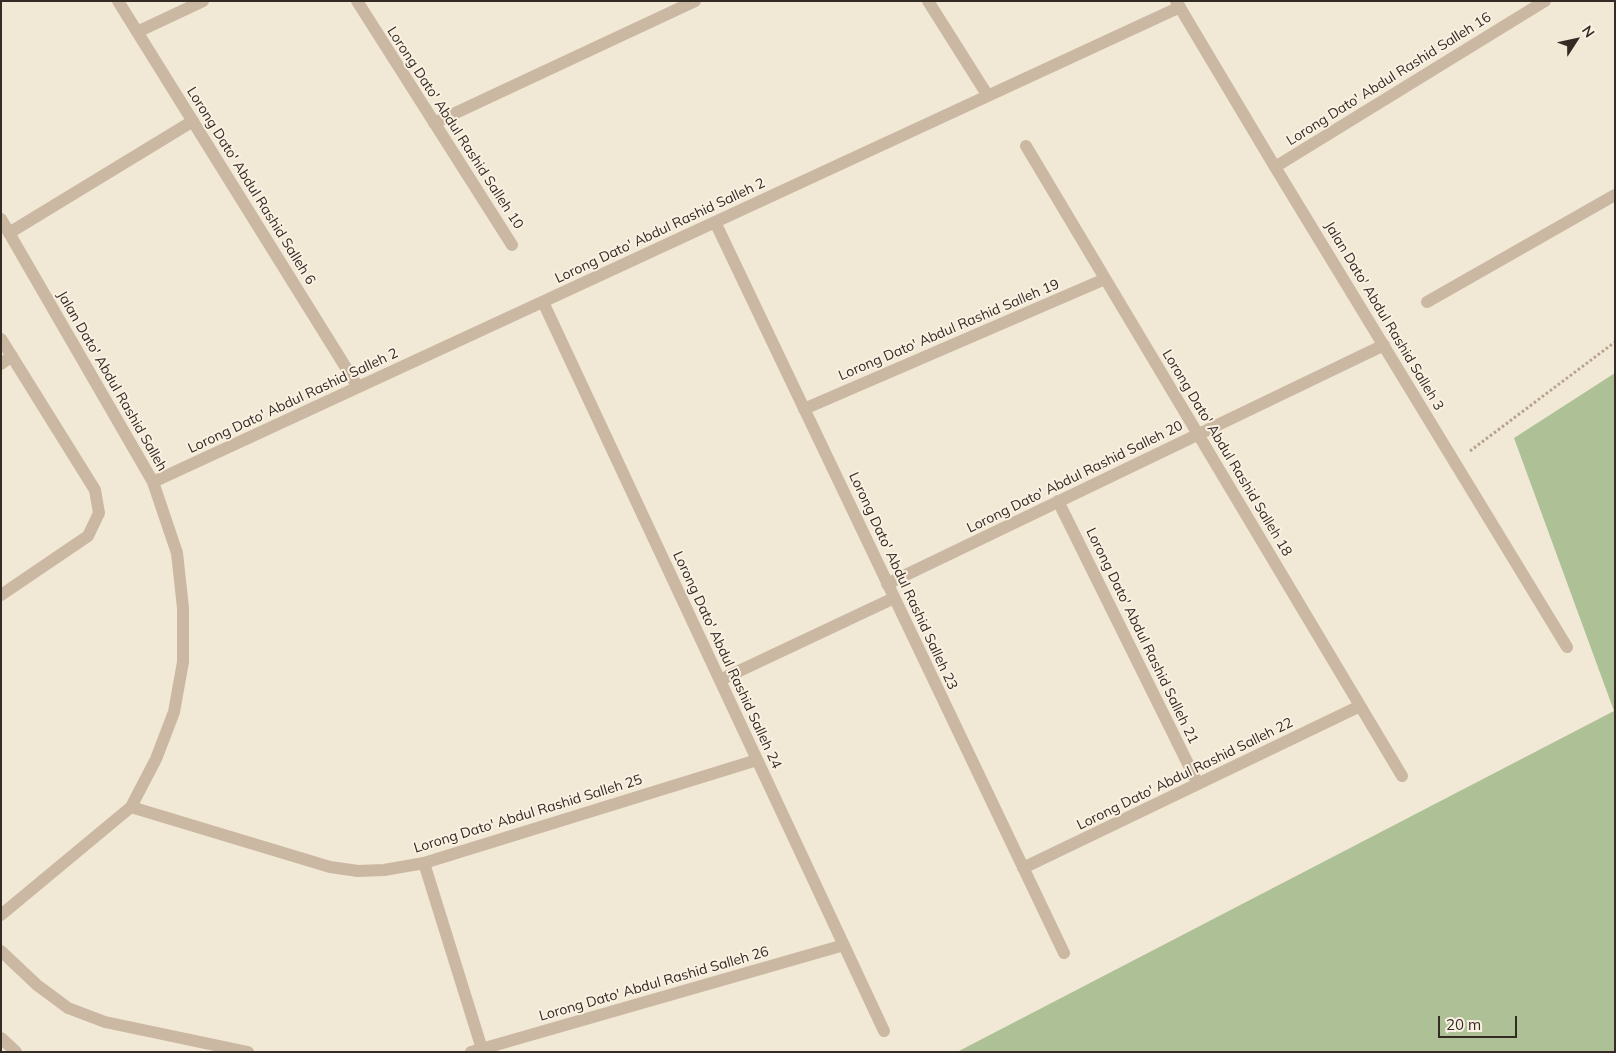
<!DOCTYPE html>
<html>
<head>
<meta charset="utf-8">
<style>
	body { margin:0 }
	#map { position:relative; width:1616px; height:1053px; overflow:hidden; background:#f2e8d6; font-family:Mulish,sans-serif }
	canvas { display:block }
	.frame { position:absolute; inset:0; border:2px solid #342b25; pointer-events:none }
	.north { position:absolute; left:1551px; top:15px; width:50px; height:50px; -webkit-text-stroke:4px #faf1e2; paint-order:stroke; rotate:55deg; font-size:14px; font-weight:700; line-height:20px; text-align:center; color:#342b25 }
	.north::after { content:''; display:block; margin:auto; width:18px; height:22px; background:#342b25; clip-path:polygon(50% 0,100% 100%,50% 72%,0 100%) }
	.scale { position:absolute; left:1438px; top:1016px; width:79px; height:22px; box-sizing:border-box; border:2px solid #342b25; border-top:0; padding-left:6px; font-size:15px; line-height:18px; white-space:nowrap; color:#342b25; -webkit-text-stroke:4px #faf1e2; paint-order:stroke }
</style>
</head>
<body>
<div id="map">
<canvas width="1616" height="1053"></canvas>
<div class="frame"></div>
<div class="north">N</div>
<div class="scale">20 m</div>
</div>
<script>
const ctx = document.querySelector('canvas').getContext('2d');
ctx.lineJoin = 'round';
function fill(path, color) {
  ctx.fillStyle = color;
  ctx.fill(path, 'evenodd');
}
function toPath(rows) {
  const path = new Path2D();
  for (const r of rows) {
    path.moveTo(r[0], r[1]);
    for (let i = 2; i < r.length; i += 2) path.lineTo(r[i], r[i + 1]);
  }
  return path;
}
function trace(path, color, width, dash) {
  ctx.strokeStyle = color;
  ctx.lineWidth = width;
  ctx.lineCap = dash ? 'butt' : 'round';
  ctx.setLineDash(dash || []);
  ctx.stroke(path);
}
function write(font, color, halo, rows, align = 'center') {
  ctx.font = font + ' Mulish,sans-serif';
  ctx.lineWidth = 4;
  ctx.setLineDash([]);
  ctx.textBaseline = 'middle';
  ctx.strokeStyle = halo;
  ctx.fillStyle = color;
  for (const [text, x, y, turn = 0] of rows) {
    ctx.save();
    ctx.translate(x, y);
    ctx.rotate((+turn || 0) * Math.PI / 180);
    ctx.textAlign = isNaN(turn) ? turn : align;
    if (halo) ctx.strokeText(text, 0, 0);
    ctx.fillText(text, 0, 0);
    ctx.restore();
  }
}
const green = toPath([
	[1615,373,1615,1052,957,1052,1614,711,1514,438]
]);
const path = toPath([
	[1470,451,1615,342]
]);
const lane = toPath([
	[9,233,193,121],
	[720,680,894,598],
	[1,1038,16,1052]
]);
const street = toPath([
	[118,1,358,387],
	[357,1,512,245],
	[928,1,988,96],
	[1176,1,1275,167,1567,647],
	[137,32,203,1],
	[434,123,695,1],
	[1026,146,1402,776],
	[1275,167,1545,1],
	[1,219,153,482,177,553,183,608,183,662,174,712,156,759,131,807,1,915],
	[715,222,1064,953],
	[543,302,884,1031],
	[1427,302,1615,195],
	[1,339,95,490,99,513,88,536,1,595],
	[1,364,12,356],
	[804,409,1105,279],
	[153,482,1180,7],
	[1058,501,1198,784],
	[887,584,1384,345],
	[131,807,330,867,358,871,384,870,424,863,757,760],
	[424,863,482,1049],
	[1023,868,1360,706],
	[1,951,37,985,68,1008,105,1022,248,1052],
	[471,1052,844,945]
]);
const streetNames = [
	["Lorong Dato' Abdul Rashid Salleh 16",1389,79,-32],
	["Lorong Dato' Abdul Rashid Salleh 10",455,128,57],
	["Lorong Dato' Abdul Rashid Salleh 6",251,186,58],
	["Lorong Dato' Abdul Rashid Salleh 2",660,231,-25],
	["Jalan Dato' Abdul Rashid Salleh 3",1384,316,59],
	["Lorong Dato' Abdul Rashid Salleh 19",949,330,-23],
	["Jalan Dato' Abdul Rashid Salleh",112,381,60],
	["Lorong Dato' Abdul Rashid Salleh 2",293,401,-25],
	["Lorong Dato' Abdul Rashid Salleh 18",1227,453,59],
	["Lorong Dato' Abdul Rashid Salleh 20",1075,477,-26],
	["Lorong Dato' Abdul Rashid Salleh 23",903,581,65],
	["Lorong Dato' Abdul Rashid Salleh 21",1142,636,64],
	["Lorong Dato' Abdul Rashid Salleh 24",727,660,65],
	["Lorong Dato' Abdul Rashid Salleh 22",1185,774,-26],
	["Lorong Dato' Abdul Rashid Salleh 25",528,814,-17],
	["Lorong Dato' Abdul Rashid Salleh 26",654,984,-16]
];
fill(green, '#aec196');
trace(path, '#b6a28c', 3, [2.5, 2.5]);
trace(lane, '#cab8a2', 12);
trace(street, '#cab8a2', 12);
write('14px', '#342b25', '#faf1e2', streetNames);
</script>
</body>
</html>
